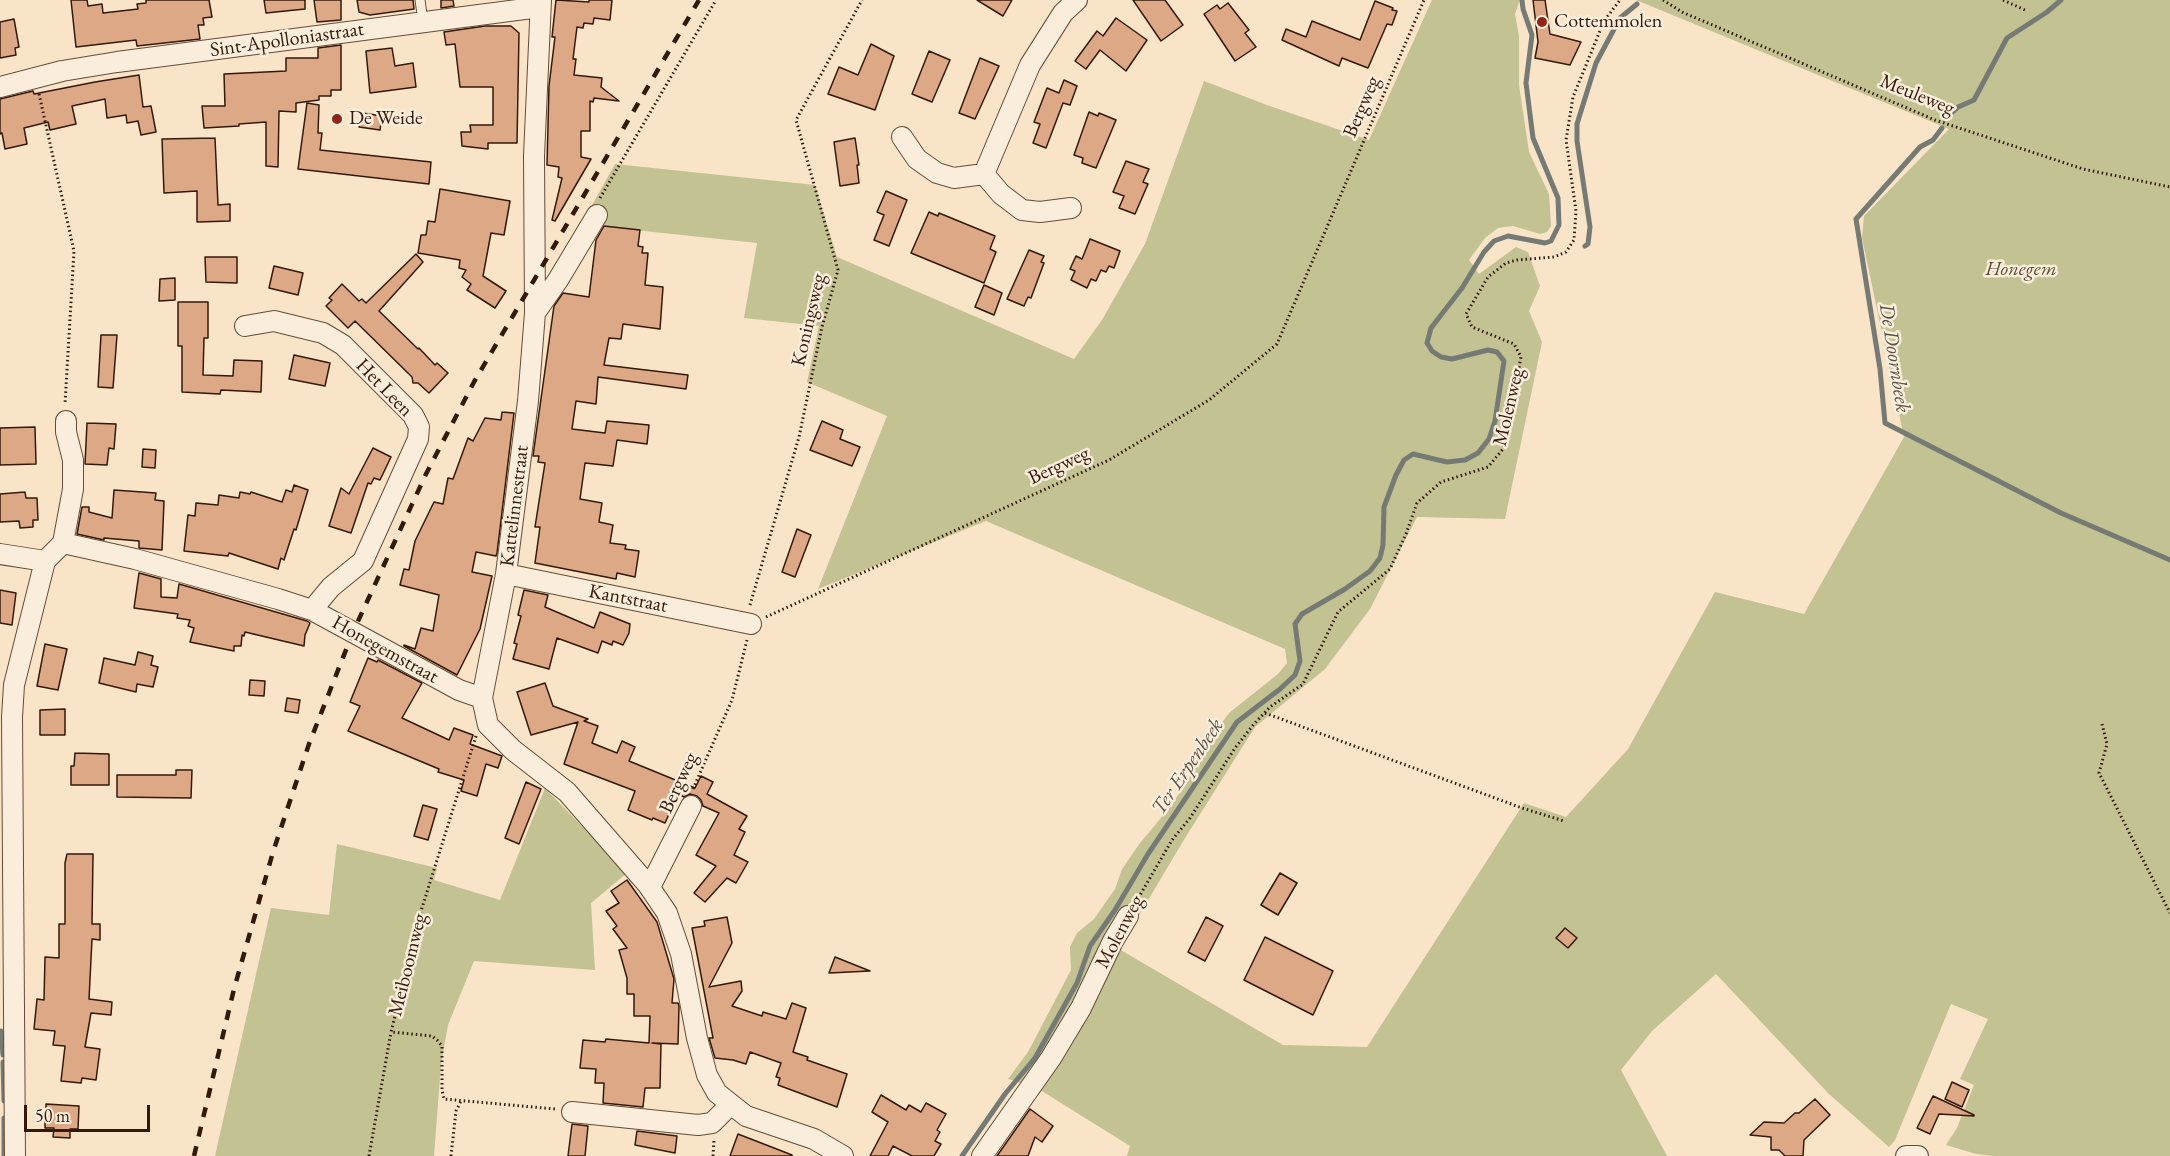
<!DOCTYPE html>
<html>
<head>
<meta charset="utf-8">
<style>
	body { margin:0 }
	#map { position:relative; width:2170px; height:1156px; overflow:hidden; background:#f9e4c7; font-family:"EB Garamond",serif }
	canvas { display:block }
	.scale { position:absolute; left:24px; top:1105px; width:126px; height:27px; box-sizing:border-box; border:3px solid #341908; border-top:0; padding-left:8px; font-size:18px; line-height:21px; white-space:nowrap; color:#341908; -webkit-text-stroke:4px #fbeddb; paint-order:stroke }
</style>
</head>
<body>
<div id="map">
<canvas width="2170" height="1156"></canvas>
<div class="scale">50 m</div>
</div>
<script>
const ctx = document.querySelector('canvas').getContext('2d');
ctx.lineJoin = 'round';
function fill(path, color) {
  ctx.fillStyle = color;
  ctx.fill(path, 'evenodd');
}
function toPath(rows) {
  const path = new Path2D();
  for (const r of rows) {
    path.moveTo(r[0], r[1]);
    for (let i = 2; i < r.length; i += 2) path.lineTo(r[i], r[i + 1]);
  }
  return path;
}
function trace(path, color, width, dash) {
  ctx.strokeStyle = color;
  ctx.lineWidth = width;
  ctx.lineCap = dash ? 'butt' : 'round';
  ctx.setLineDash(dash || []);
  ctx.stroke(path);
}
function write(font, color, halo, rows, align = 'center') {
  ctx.font = font + ' "EB Garamond",serif';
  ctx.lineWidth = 5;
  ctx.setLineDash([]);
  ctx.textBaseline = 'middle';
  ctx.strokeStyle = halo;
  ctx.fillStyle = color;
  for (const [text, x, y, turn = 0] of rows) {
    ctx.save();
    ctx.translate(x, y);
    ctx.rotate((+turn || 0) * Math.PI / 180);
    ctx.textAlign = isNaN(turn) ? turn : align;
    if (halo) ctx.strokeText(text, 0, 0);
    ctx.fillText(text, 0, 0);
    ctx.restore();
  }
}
const green = toPath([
	[1432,0,1520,0,1515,14,1519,36,1519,85,1529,152,1549,194,1551,226,1547,232,1540,234,1513,226,1498,228,1485,238,1469,260,1479,274,1516,247,1528,252,1540,286,1529,311,1542,342,1505,519,1417,517,1370,609,1325,669,1255,727,1185,838,1119,949,1283,1045,1367,1047,1524,803,1566,817,1628,749,1715,592,1804,614,1904,437,1862,238,1864,216,1949,129,1636,0,2170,0,2170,1156,1993,1156,1976,1154,1946,1145,1957,1128,1974,1085,1960,1079,1988,1019,1951,1004,1895,1140,1889,1147,1829,1094,1716,974,1652,1031,1621,1070,1667,1156,1127,1156,1130,1146,1037,1088,1008,1079,1028,1052,1071,970,1070,947,1077,933,1094,919,1115,889,1122,869,1140,843,1171,806,1191,775,1207,743,1229,713,1278,674,1287,663,1285,649,986,521,818,589,887,416,807,382,819,326,744,318,757,243,597,226,590,209,615,164,815,185,837,257,1074,359,1102,320,1145,244,1204,81,1267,105,1369,140],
	[545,788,627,873,591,903,595,970,474,961,448,1025,441,1064,434,1156,215,1156,271,908,329,915,337,844,437,868,434,880,500,900]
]);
const stream = toPath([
	[1945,119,1958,107,1974,100,2007,38,2047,12,2061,0],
	[1942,128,1933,140,1920,147,1856,219,1880,369,1885,423,2061,513,2170,560],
	[1585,246,1588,244,1590,227,1577,141,1577,124,1596,63,1620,18,1637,4],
	[1,1031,3,1055],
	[3,1062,4,1101],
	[4,1156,4,1118],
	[962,1156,1005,1094,1035,1058,1077,983,1090,946,1115,910,1148,854,1237,722,1280,689,1295,675,1300,661,1295,624,1302,614,1345,589,1370,571,1380,558,1383,545,1384,507,1396,475,1404,460,1413,454,1447,462,1465,460,1478,453,1489,439,1495,421,1504,361,1497,352,1488,350,1452,359,1441,357,1432,351,1427,343,1431,328,1462,288,1484,252,1494,241,1508,236,1545,243,1551,241,1559,225,1558,198,1533,138,1526,83,1532,35,1523,9,1522,0]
]);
const building = toPath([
	[71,0,87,0,88,6,102,4,103,13,138,9,137,4,146,3,146,0,209,0,212,17,203,18,204,25,198,25,200,39,137,46,136,40,76,47,71,0],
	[264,0,305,0,305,9,266,13,264,0],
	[314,0,341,0,341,20,317,22,314,0],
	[357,0,413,0,414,9,370,15,359,12,357,0],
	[441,0,453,0,454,6,441,8,441,0],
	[556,0,589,2,589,0,612,0,610,20,594,18,593,24,584,23,583,28,577,27,573,59,576,59,574,75,602,78,601,87,619,101,594,98,593,102,590,101,590,131,581,131,581,157,591,159,555,221,552,220,562,178,558,177,559,167,547,165,549,86,555,37,552,37,556,0],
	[977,0,1012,0,1003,16,977,0],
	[1133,0,1165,0,1183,25,1161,41,1133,0],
	[1533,0,1545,0,1550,34,1581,42,1570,65,1535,58,1538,42,1533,0],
	[1375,1,1393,8,1392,10,1397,11,1392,25,1387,24,1368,68,1342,58,1339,66,1282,40,1286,29,1306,37,1312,21,1360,40,1375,1],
	[1228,3,1249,30,1245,33,1256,47,1235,61,1204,14,1217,5,1220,9,1228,3],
	[1116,18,1147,40,1126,71,1100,50,1086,69,1075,61,1097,31,1103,36,1116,18],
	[14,19,19,47,15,48,16,55,0,58,0,22,14,19],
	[485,26,511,26,519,33,517,143,488,143,488,149,462,146,461,132,471,132,470,125,493,125,493,87,460,87,455,44,446,45,444,32,485,26],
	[871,44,894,56,875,110,828,94,839,67,858,75,871,44],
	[341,45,341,90,331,90,331,96,319,96,319,100,296,103,296,112,279,111,278,167,266,166,266,122,239,124,239,126,204,128,202,106,225,106,224,74,286,71,286,58,318,58,318,48,341,45],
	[392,48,395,66,413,63,416,87,370,93,366,51,392,48],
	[929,51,950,60,932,102,912,94,929,51],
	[980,58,999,66,975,119,959,113,980,58],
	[139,75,143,107,151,106,156,132,141,135,138,121,127,123,126,115,107,118,105,99,72,106,76,124,50,130,48,122,24,128,27,144,5,149,2,133,0,134,0,99,33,91,34,94,95,82,139,75],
	[1064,80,1077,86,1070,105,1063,103,1046,148,1033,143,1040,124,1034,122,1047,88,1059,93,1064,80],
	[307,103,319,105,318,133,322,133,320,150,431,162,429,184,298,169,307,103],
	[1089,112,1098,116,1099,113,1116,120,1096,168,1082,163,1083,158,1074,155,1089,112],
	[362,113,382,116,380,130,359,127,362,113],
	[215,138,218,205,230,204,230,221,197,222,197,191,164,193,162,139,215,138],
	[855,138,859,165,857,165,859,183,840,186,834,142,855,138],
	[1126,161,1149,169,1143,182,1148,184,1135,214,1119,208,1124,196,1113,192,1126,161],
	[440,189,510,201,504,235,491,233,483,276,506,291,495,308,467,290,471,284,462,277,466,270,459,268,460,260,418,253,421,235,426,235,428,221,435,222,440,189],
	[886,191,907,200,889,246,874,240,884,215,877,212,886,191],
	[929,212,938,216,939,213,995,236,990,249,996,252,984,283,911,253,929,212],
	[604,226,640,230,638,246,643,247,642,253,648,253,645,285,663,287,660,329,623,324,621,339,609,338,604,365,688,375,686,389,598,377,596,404,576,401,572,429,605,433,607,421,649,425,647,444,617,440,613,466,585,463,580,499,602,503,599,522,613,525,610,543,626,545,625,549,639,551,635,577,617,573,616,579,535,563,540,527,535,527,545,463,538,462,539,456,533,456,554,306,563,293,589,297,596,240,604,226],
	[1090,239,1120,251,1114,268,1109,266,1106,272,1101,270,1096,281,1091,279,1087,288,1071,280,1075,271,1070,269,1076,256,1082,259,1090,239],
	[1029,250,1044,256,1041,262,1044,263,1031,298,1028,297,1024,306,1007,299,1029,250],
	[416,254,423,262,379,311,418,349,419,348,435,365,437,363,448,373,429,393,418,383,413,383,412,377,355,321,348,328,326,306,332,300,329,298,342,284,359,301,362,299,366,303,416,254],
	[205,257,237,257,237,283,206,282,205,257],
	[274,266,303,273,298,295,269,288,274,266],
	[175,278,175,300,159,301,160,279,175,278],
	[984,285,1002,293,994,315,975,307,984,285],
	[178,302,208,302,208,338,204,338,203,375,233,376,234,360,262,361,261,392,221,390,220,394,182,392,182,346,178,346,178,302],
	[101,335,117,335,113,388,98,387,101,335],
	[294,355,330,363,325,386,289,379,294,355],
	[502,412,514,413,497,553,496,556,476,552,472,572,492,576,480,629,457,675,404,646,404,645,415,649,421,628,433,631,439,595,400,585,404,569,409,570,415,541,434,502,443,504,448,478,453,479,468,438,473,441,485,418,501,420,502,412],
	[822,421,843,430,840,439,860,447,852,466,810,450,822,421],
	[87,423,116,424,114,449,109,448,107,465,85,464,87,423],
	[35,427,36,464,0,465,0,428,35,427],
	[373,448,391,457,380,480,374,478,371,484,368,483,351,533,329,526,341,488,349,494,373,448],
	[143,449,156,450,155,468,142,467,143,449],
	[294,485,308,490,296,530,294,529,284,560,281,558,278,569,229,553,228,556,184,551,188,515,195,516,196,503,218,505,219,495,239,498,240,492,250,494,251,492,282,502,286,490,292,492,294,485],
	[114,490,156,493,155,500,164,501,162,550,139,548,139,541,104,538,104,540,77,534,82,507,89,507,89,512,112,518,114,490],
	[25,492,26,498,37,498,38,520,33,520,33,527,20,528,19,521,0,522,0,494,25,492],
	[797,529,811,535,795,577,782,572,797,529],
	[139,573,161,579,161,597,177,598,179,584,307,621,310,623,305,635,304,646,245,632,244,636,242,635,241,646,234,646,234,651,190,642,194,628,188,626,190,620,177,618,178,614,134,608,139,573],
	[0,590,16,593,12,625,0,623,0,590],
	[524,590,548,595,545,607,594,628,600,612,630,624,629,633,623,645,613,641,612,645,602,641,598,653,557,638,549,669,513,659,517,644,514,643,521,616,518,615,524,590],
	[45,644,67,649,58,690,37,686,45,644],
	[138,652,153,656,151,665,158,667,153,687,137,684,136,692,99,683,104,658,135,665,138,652],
	[368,658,377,662,378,660,422,683,402,718,449,740,454,728,473,735,470,744,502,756,498,768,486,764,477,796,461,791,464,780,438,772,439,769,348,731,360,706,350,702,368,658],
	[250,680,265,681,264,696,249,695,250,680],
	[545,683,553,706,588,719,584,721,598,726,592,743,617,753,622,741,635,747,629,761,695,788,701,776,713,782,707,794,747,816,739,829,745,832,734,855,748,862,736,883,727,878,705,902,694,893,716,866,696,855,719,813,703,806,701,800,697,796,690,794,684,797,678,794,665,823,653,818,652,820,628,810,635,791,564,764,578,722,531,735,517,692,545,683],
	[287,698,300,700,298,713,285,711,287,698],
	[65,709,65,735,40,735,40,710,65,709],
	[75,753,109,754,109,785,71,785,71,766,74,766,75,753],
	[176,770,192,770,191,798,117,797,117,775,176,775,176,770],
	[526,782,541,789,519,844,505,838,526,782],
	[423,805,437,809,428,840,414,836,423,805],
	[67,854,93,854,92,924,100,924,100,940,92,939,89,999,112,1002,111,1015,91,1013,85,1047,100,1049,96,1080,82,1078,81,1083,61,1081,65,1046,53,1045,55,1031,34,1029,37,999,44,1000,45,957,59,958,59,924,65,924,65,863,67,854],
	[1280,873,1297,883,1278,915,1261,905,1280,873],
	[627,880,657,922,674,979,672,1003,678,1003,679,1006,678,1044,652,1043,661,1044,660,1088,645,1088,643,1107,603,1103,604,1083,595,1083,596,1069,580,1068,583,1040,605,1042,606,1039,649,1043,650,1016,634,1016,634,994,627,994,627,978,619,950,627,948,613,929,617,926,606,911,619,903,611,891,627,880],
	[727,917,732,943,709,987,741,981,742,991,732,1006,762,1016,763,1012,786,1019,792,1003,806,1008,793,1052,808,1057,807,1060,847,1074,837,1107,778,1085,780,1078,776,1077,781,1063,750,1052,746,1064,733,1060,715,1058,709,1038,713,1038,692,928,705,926,704,921,727,917],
	[1206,917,1223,926,1205,961,1188,952,1206,917],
	[1565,928,1577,938,1568,948,1556,938,1565,928],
	[1265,937,1333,971,1313,1015,1244,980,1265,937],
	[835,957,870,971,829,973,835,957],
	[1952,1082,1969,1090,1962,1107,1945,1099,1952,1082],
	[881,1095,906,1110,909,1105,921,1112,926,1103,946,1114,937,1130,940,1132,935,1141,941,1144,934,1156,912,1156,893,1146,888,1156,870,1156,888,1122,872,1112,881,1095],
	[1933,1096,1974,1115,1974,1116,1939,1114,1930,1134,1917,1128,1933,1096],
	[1815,1099,1830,1115,1804,1140,1803,1156,1785,1156,1779,1150,1771,1150,1771,1137,1750,1135,1764,1122,1784,1123,1795,1113,1799,1113,1815,1099],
	[46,1104,79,1106,78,1129,70,1129,70,1138,53,1137,54,1128,45,1128,45,1119,41,1115,46,1112,46,1104],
	[1030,1109,1053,1126,1042,1142,1035,1137,1028,1156,997,1156,1030,1109],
	[572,1124,588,1126,585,1156,568,1156,572,1124],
	[637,1131,677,1136,675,1153,635,1145,637,1131],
	[738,1134,792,1155,792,1156,730,1156,738,1134]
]);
const path = toPath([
	[1663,0,1682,12,1935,120,2083,169,2170,187],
	[2003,0,2027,11],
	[39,94,74,251,65,404],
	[600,198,716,0],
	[750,605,799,437,822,327,838,270,796,120,862,0],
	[766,617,1109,460,1209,400,1277,344,1424,0],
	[1265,713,1522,808,1564,821],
	[2102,724,2107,744,2099,773,2170,913],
	[476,736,421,911,391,1032,432,1036,437,1040,442,1046,442,1090,444,1099,555,1109],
	[693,789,732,700,747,640],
	[1136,902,1172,840,1190,818,1235,748,1254,724,1270,707,1303,684,1338,612,1390,569,1406,534,1417,503,1441,482,1488,467,1503,449,1521,357,1514,344,1472,327,1466,314,1488,277,1506,263,1517,260,1554,257,1566,252,1574,240,1576,211,1566,140,1573,97,1604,21,1620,0],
	[369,1156,391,1032],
	[451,1156,456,1111,461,1101],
	[713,1156,714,1140]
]);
const lane = toPath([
	[420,0,423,21]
]);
const street = toPath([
	[0,87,62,71,117,62,540,7],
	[902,137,917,159,937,173,954,178,984,174],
	[1071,208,1040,212,1022,210,1001,194,984,174,1030,65,1063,13,1077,0],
	[535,313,558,280,597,215],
	[245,326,274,321,323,333,343,345,413,415,419,427,418,439,363,561,331,587,312,610],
	[63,543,73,489,73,460,66,432,66,421],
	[0,554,45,561],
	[45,561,63,543,135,559,278,599,312,610,459,690,482,698,488,725,513,750,567,792,648,885,667,913,681,954,697,1038,707,1075,717,1093,746,1116,814,1139,843,1156],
	[506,574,751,624],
	[482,698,506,574,528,401,535,313,534,156,541,0],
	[650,887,691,806],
	[572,1112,698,1125,712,1123,730,1105],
	[15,1156,12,717,14,685,45,561],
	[982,1156,1051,1058,1081,1008,1113,941,1128,916],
	[1906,1156,1918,1156]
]);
const rail = toPath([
	[194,1156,234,989,273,852,309,744,353,632,426,474,474,382,699,0]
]);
const markers = [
	[1542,22,6,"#8f2418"],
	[337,119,6,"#8f2418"]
];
const poiNames = [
	["Cottemmolen",1554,22],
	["De Weide",349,119]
];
const streetNames = [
	["Sint-Apolloniastraat",287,40,-8],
	["Meuleweg",1917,95,22],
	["Bergweg",1362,107,-67],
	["Koningsweg",809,320,-77],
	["Het Leen",384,388,46],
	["Molenweg",1509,407,-77],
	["Bergweg",1059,466,-25],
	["Kattelinnestraat",515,506,-83],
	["Kantstraat",628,599,11],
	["Honegemstraat",385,650,29],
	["Bergweg",679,783,-65],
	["Molenweg",1120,932,-62],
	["Meiboomweg",408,965,-76]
];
const parkNames = [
	["Honegem",2021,270]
];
const waterNames = [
	["De Doornbeek",1894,358,81],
	["Ter Erpenbeek",1188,767,-56]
];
fill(green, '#c3c292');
trace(stream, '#757b74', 5);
fill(building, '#dda886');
trace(building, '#341908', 1.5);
trace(lane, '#654c38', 11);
trace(street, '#654c38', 22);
trace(path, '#341908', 3, [1.5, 3]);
trace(lane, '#fbeddb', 9);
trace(street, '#fbeddb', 20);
trace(rail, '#341908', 4.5, [10, 10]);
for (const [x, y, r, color] of markers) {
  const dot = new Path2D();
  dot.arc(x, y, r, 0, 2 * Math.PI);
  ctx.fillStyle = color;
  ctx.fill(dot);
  trace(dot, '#fbeddb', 2);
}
write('20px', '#341908', '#fbeddb', poiNames, 'left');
write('20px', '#341908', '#fbeddb', streetNames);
write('italic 20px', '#5f4c31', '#fbeddb', parkNames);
write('italic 21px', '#5a5247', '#fbeddb', waterNames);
</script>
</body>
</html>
